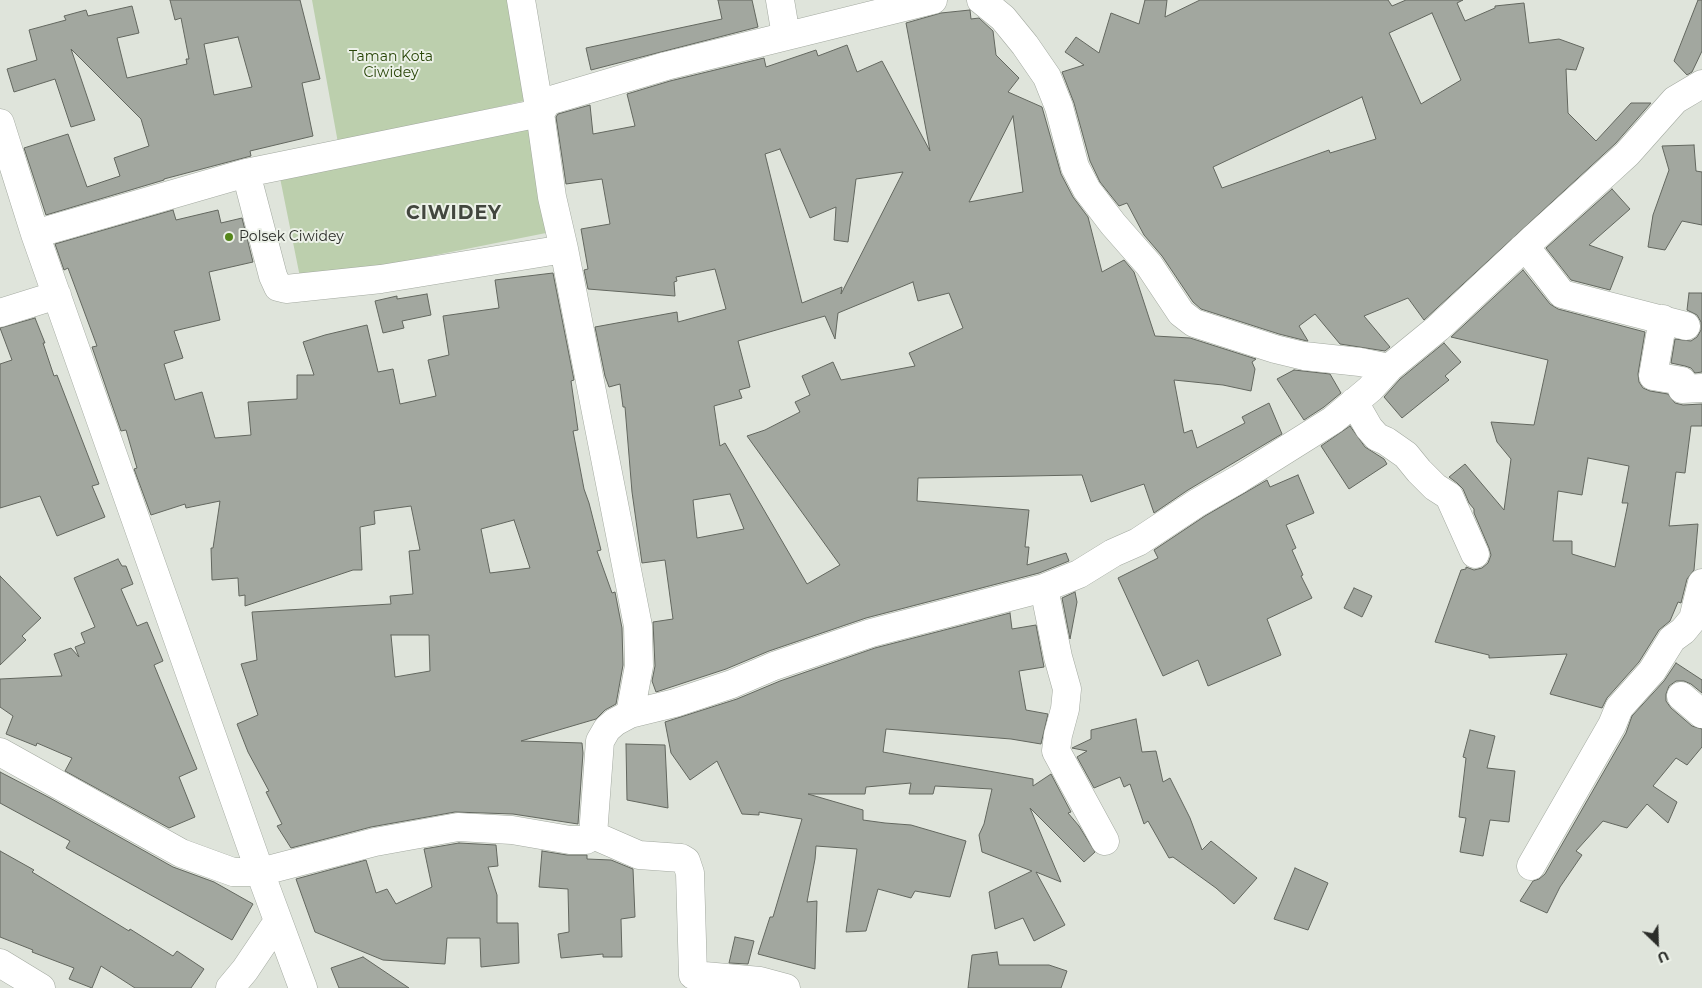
<!DOCTYPE html>
<html>
<head>
<meta charset="utf-8">
<style>
	body { margin:0 }
	#map { position:relative; width:1702px; height:988px; overflow:hidden; background:#dfe4db; font-family:Montserrat,sans-serif }
	canvas { display:block }
	.north { position:absolute; left:1632px; top:918px; width:50px; height:50px; -webkit-text-stroke:4px #ecf1e8; paint-order:stroke; rotate:156deg; font-size:14px; font-weight:700; line-height:20px; text-align:center; color:#2b2d29 }
	.north::after { content:''; display:block; margin:auto; width:18px; height:22px; background:#2b2d29; clip-path:polygon(50% 0,100% 100%,50% 72%,0 100%) }
</style>
</head>
<body>
<div id="map">
<canvas width="1702" height="988"></canvas>
<div class="north">U</div>
</div>
<script>
const ctx = document.querySelector('canvas').getContext('2d');
ctx.lineJoin = 'round';
function fill(path, color) {
  ctx.fillStyle = color;
  ctx.fill(path, 'evenodd');
}
function toPath(rows) {
  const path = new Path2D();
  for (const r of rows) {
    path.moveTo(r[0], r[1]);
    for (let i = 2; i < r.length; i += 2) path.lineTo(r[i], r[i + 1]);
  }
  return path;
}
function trace(path, color, width, dash) {
  ctx.strokeStyle = color;
  ctx.lineWidth = width;
  ctx.lineCap = dash ? 'butt' : 'round';
  ctx.setLineDash(dash || []);
  ctx.stroke(path);
}
function write(font, color, halo, rows, align = 'center') {
  ctx.font = font + ' Montserrat,sans-serif';
  ctx.lineWidth = 4;
  ctx.setLineDash([]);
  ctx.textBaseline = 'middle';
  ctx.strokeStyle = halo;
  ctx.fillStyle = color;
  for (const [text, x, y, turn = 0] of rows) {
    ctx.save();
    ctx.translate(x, y);
    ctx.rotate((+turn || 0) * Math.PI / 180);
    ctx.textAlign = isNaN(turn) ? turn : align;
    if (halo) ctx.strokeText(text, 0, 0);
    ctx.fillText(text, 0, 0);
    ctx.restore();
  }
}
const green = toPath([
	[312,0,508,0,524,101,338,143],
	[529,122,551,232,301,282,279,173]
]);
const building = toPath([
	[170,0,300,0,320,79,302,83,313,136,250,151,251,156,164,179,164,180,46,215,24,148,68,134,87,187,120,176,114,158,149,146,141,119,71,49,95,120,71,127,55,79,14,92,7,69,37,60,29,30,66,20,64,16,86,10,88,16,132,6,139,33,117,38,127,78,187,64,186,59,189,59,181,18,175,20,170,0],
	[238,37,252,87,214,95,204,44,238,37],
	[718,0,752,0,758,27,591,70,586,48,722,19,718,0],
	[1145,0,1167,0,1165,17,1200,0,1388,0,1392,6,1406,0,1463,0,1457,3,1465,21,1495,8,1495,6,1524,3,1529,43,1559,39,1584,48,1576,70,1566,69,1568,113,1596,141,1631,103,1651,103,1616,143,1424,320,1408,298,1364,316,1390,347,1385,351,1340,344,1315,314,1299,326,1308,341,1307,341,1279,334,1201,309,1193,302,1162,256,1144,235,1127,203,1119,206,1100,182,1090,161,1074,103,1062,72,1084,65,1065,52,1076,37,1099,53,1111,13,1139,24,1145,0],
	[1432,13,1461,80,1421,104,1389,33,1432,13],
	[1362,97,1376,139,1330,153,1329,150,1222,188,1213,167,1362,97],
	[1698,0,1702,0,1702,51,1692,72,1687,75,1674,61,1698,0],
	[970,10,971,19,979,18,993,31,996,55,1019,78,1008,92,1042,107,1061,174,1073,197,1088,217,1102,272,1124,260,1134,272,1155,336,1190,338,1256,359,1252,362,1255,369,1251,391,1223,385,1174,380,1184,433,1192,430,1197,448,1245,423,1242,417,1269,403,1282,434,1188,490,1154,513,1144,484,1091,502,1082,475,918,478,917,501,1029,510,1025,547,1029,547,1027,565,1066,553,1069,561,1039,573,866,618,769,651,726,669,656,692,652,681,655,666,653,622,673,619,665,560,642,563,632,492,625,407,623,407,620,384,609,387,605,376,595,327,677,312,678,322,726,309,715,269,676,277,677,281,674,282,675,296,588,289,584,270,588,269,581,229,610,224,602,179,566,184,556,117,558,114,590,105,593,134,635,126,627,94,670,81,764,58,766,67,816,50,818,56,847,45,857,72,882,61,930,151,906,23,941,13,970,10],
	[1013,116,1023,192,969,202,1013,116],
	[780,149,810,218,836,207,834,240,848,242,856,179,903,172,841,294,842,287,802,303,765,154,780,149],
	[913,282,918,301,949,293,963,328,909,353,915,366,841,380,833,362,802,376,810,395,795,402,800,412,765,430,747,436,840,565,807,584,725,443,720,446,714,406,742,398,739,390,750,387,738,341,825,316,835,339,838,313,913,282],
	[730,494,744,529,697,538,693,500,730,494],
	[1694,145,1696,171,1702,172,1702,225,1682,221,1665,250,1648,247,1653,215,1669,170,1662,146,1694,145],
	[1612,189,1630,209,1589,245,1623,257,1610,290,1571,280,1546,248,1612,189],
	[173,210,176,220,218,210,221,223,242,218,253,262,209,272,220,320,174,331,183,358,164,364,175,400,202,392,215,438,251,435,248,402,297,399,297,375,314,375,303,342,325,335,367,325,378,372,393,369,400,404,436,396,428,360,449,355,443,316,499,308,495,280,553,273,574,380,571,381,578,430,573,431,584,489,589,503,601,550,597,551,612,593,615,592,622,628,623,665,616,704,605,710,596,719,521,741,582,743,583,753,578,824,513,814,455,812,371,827,291,848,277,826,282,824,266,792,269,791,248,752,237,724,258,715,241,664,257,660,252,612,391,604,390,596,413,594,409,551,420,550,411,506,374,511,375,524,360,527,362,570,353,570,245,606,245,595,239,596,238,578,212,580,211,548,213,548,220,501,186,508,185,504,151,515,134,469,137,468,126,430,121,431,92,347,97,346,68,268,64,270,55,244,173,210],
	[514,520,530,568,490,573,481,529,514,520],
	[391,635,429,635,430,671,395,677,391,635],
	[1523,270,1550,304,1558,309,1645,332,1638,374,1639,382,1643,388,1650,391,1668,394,1675,403,1683,405,1702,404,1702,426,1691,426,1685,473,1676,472,1669,526,1698,524,1694,570,1687,579,1681,603,1678,602,1670,621,1659,630,1639,662,1607,698,1602,708,1550,694,1567,654,1489,658,1489,655,1435,642,1461,570,1466,569,1466,567,1474,570,1482,568,1488,563,1491,555,1489,548,1474,513,1474,509,1469,503,1463,489,1457,483,1449,477,1465,464,1504,510,1511,459,1497,442,1491,422,1534,425,1548,360,1451,337,1523,270],
	[1588,458,1629,466,1622,503,1628,503,1615,567,1572,554,1572,541,1553,541,1558,491,1582,495,1588,458],
	[1689,293,1702,293,1702,372,1695,373,1691,368,1685,366,1671,363,1675,339,1691,341,1697,337,1701,330,1701,322,1697,315,1687,310,1689,293],
	[427,294,431,315,402,321,404,328,383,333,375,301,397,296,397,299,427,294],
	[35,318,45,343,43,343,54,376,57,375,99,484,92,486,105,517,57,536,40,496,0,508,0,364,12,360,0,328,35,318],
	[1444,343,1461,362,1445,376,1449,380,1402,418,1384,397,1400,379,1444,343],
	[1294,370,1330,374,1341,393,1324,407,1304,420,1277,379,1294,370],
	[1350,426,1365,447,1384,459,1387,464,1349,489,1321,446,1350,426],
	[1298,475,1314,513,1286,525,1296,548,1292,550,1303,575,1301,576,1312,598,1267,619,1281,655,1208,686,1198,660,1163,676,1118,578,1158,558,1154,550,1205,516,1267,480,1270,487,1298,475],
	[118,559,122,566,126,566,133,584,121,589,137,626,147,622,163,661,154,665,197,769,179,777,195,817,169,828,65,771,72,758,37,743,36,746,6,734,13,716,0,707,0,679,62,676,54,654,71,648,79,657,75,647,85,643,81,633,95,627,74,578,118,559],
	[0,576,41,618,22,636,26,640,0,665,0,576],
	[1354,588,1372,596,1362,617,1344,608,1354,588],
	[1075,592,1077,602,1070,639,1062,598,1075,592],
	[1010,613,1012,629,1036,625,1044,667,1019,671,1026,710,1048,714,1041,744,1011,739,886,729,883,752,1033,779,1033,786,1051,774,1071,812,1068,813,1079,826,1095,852,1084,862,1030,808,1061,882,1036,872,1065,925,1034,941,1023,918,995,929,989,892,1032,871,982,852,979,835,984,824,992,789,935,786,933,794,909,794,911,783,866,787,865,794,808,794,863,810,863,820,885,823,911,825,966,841,950,897,915,891,911,898,878,889,866,931,846,932,857,849,816,846,815,859,807,902,817,901,815,969,758,954,770,917,773,917,802,819,759,812,759,815,742,814,717,761,690,780,671,753,665,722,737,699,780,681,875,648,1010,613],
	[1676,663,1702,680,1702,693,1691,684,1684,681,1676,681,1669,686,1666,694,1666,701,1671,708,1692,726,1702,729,1702,747,1687,765,1676,758,1653,786,1677,802,1668,823,1647,804,1627,828,1603,821,1576,851,1582,855,1560,887,1547,913,1520,901,1533,881,1539,879,1545,874,1626,733,1632,716,1664,681,1676,663],
	[1136,719,1142,752,1156,751,1163,782,1170,778,1190,818,1202,850,1211,841,1257,878,1234,904,1216,888,1173,857,1169,858,1148,821,1144,824,1130,784,1124,787,1120,777,1094,788,1077,757,1087,751,1072,748,1091,739,1091,730,1136,719],
	[1470,730,1495,736,1487,768,1515,771,1509,822,1490,820,1483,856,1460,852,1466,818,1459,817,1466,758,1463,757,1470,730],
	[626,744,665,745,668,808,627,800,626,744],
	[0,772,50,798,173,867,214,882,253,904,232,940,66,848,70,841,0,803,0,772],
	[459,843,496,845,498,866,488,867,497,895,497,923,518,923,519,963,481,967,480,938,447,938,445,964,383,960,315,932,296,879,366,860,376,893,387,889,396,904,432,887,424,849,459,843],
	[0,851,34,870,32,872,129,931,130,929,173,956,177,951,204,969,191,988,135,988,101,966,92,988,69,979,74,968,32,952,33,950,0,937,0,851],
	[542,851,567,855,587,855,587,859,611,860,633,869,635,917,621,919,622,957,603,957,603,954,561,958,558,934,569,932,568,889,539,887,542,851],
	[1295,868,1328,883,1308,930,1274,919,1295,868],
	[735,937,754,941,748,964,729,963,735,937],
	[997,952,999,965,1049,965,1067,971,1061,988,968,988,972,955,997,952],
	[363,957,409,988,339,988,331,968,363,957]
]);
const minor = toPath([
	[780,0,786,36],
	[981,0,1003,18,1025,45,1047,77,1059,107,1075,167,1087,190,1113,224,1149,265,1181,313,1194,323,1275,349,1304,356,1360,362,1389,368],
	[0,123,35,234,260,872,303,988],
	[246,173,273,276,278,287,286,289,381,279,564,249],
	[35,234,246,173,540,113,521,0],
	[1523,248,1531,254,1562,294,1686,326],
	[0,313,57,295],
	[1663,319,1653,376,1682,381,1682,389,1702,388],
	[1354,402,1369,428,1377,437,1386,441,1406,455,1419,471,1435,487,1449,496,1475,554],
	[1044,588,1058,657,1067,689,1065,709,1058,735,1056,751,1105,841],
	[1681,696,1702,714],
	[630,714,639,666,638,626,564,249,552,197,540,113,548,101,666,66,933,0],
	[0,752,181,853,233,872,260,872,375,842,458,827,512,830,570,840,586,840,593,835,600,741,607,729,615,722,630,714,675,703,732,684,774,666,871,633,1044,588,1079,574,1113,553,1138,542,1197,503,1239,479,1333,420,1370,389,1389,368,1438,328,1533,239,1605,174,1627,154,1675,100,1702,84],
	[593,835,639,855,681,858,686,861,690,873,693,975,760,981,786,988],
	[1531,866,1612,725,1619,708,1652,671,1672,639,1683,631,1693,619,1702,583],
	[0,963,41,988],
	[230,988,245,970,278,921]
]);
const markers = [
	[229,237,5,"#54861b"]
];
const parkNames = [
	["Taman Kota",391,57],
	["Ciwidey",391,73]
];
const poiNames = [
	["Polsek Ciwidey",239,237]
];
const districtNames = [
	["CIWIDEY",454,213]
];
fill(green, '#bccfad');
fill(building, '#a2a79f');
trace(building, '#63675f', 1);
trace(minor, '#a3a9a0', 29);
trace(minor, '#fff', 28);
for (const [x, y, r, color] of markers) {
  const dot = new Path2D();
  dot.arc(x, y, r, 0, 2 * Math.PI);
  ctx.fillStyle = color;
  ctx.fill(dot);
  trace(dot, '#ecf1e8', 2);
}
write('14px', '#274406', '#ecf1e8', parkNames);
write('14px', '#2b2d29', '#ecf1e8', poiNames, 'left');
ctx.letterSpacing = '1px';
write('bold 19px', '#42463e', '#ecf1e8', districtNames);
ctx.letterSpacing = '0px';
</script>
</body>
</html>
